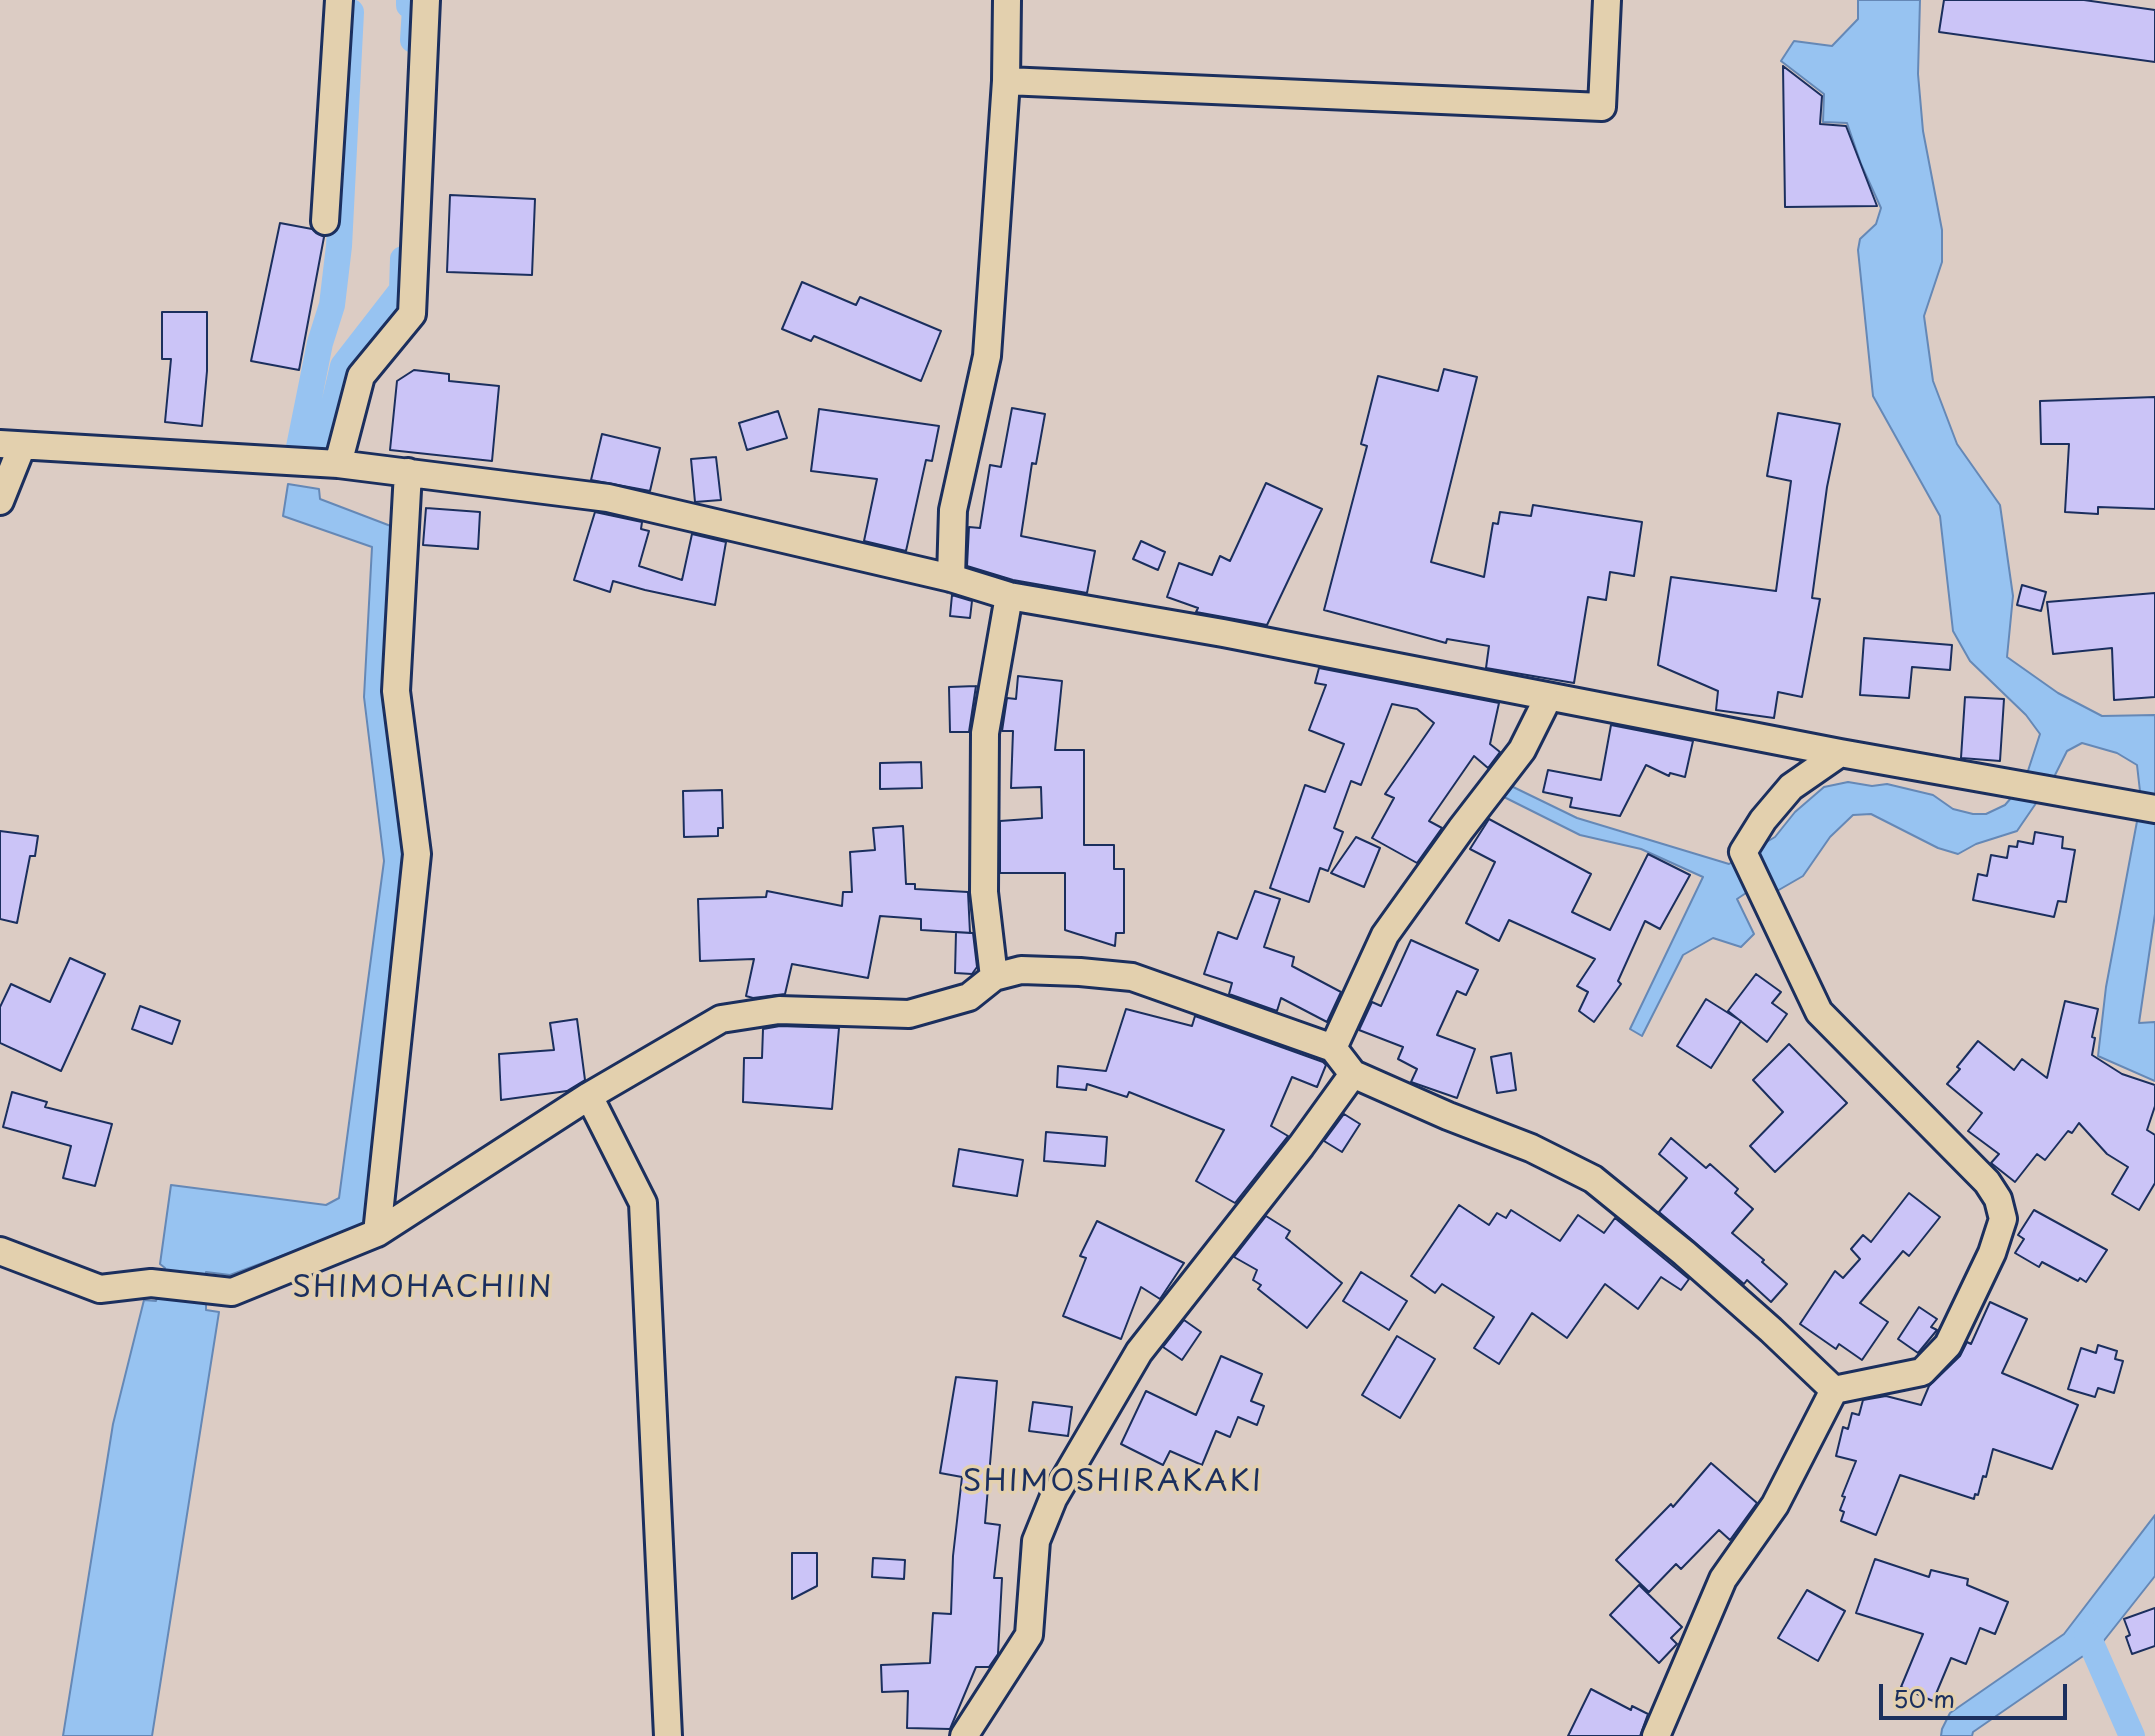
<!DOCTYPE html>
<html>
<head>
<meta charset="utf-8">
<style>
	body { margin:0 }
	#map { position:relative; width:2155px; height:1736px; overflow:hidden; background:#dcccc4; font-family:"Playpen Sans",sans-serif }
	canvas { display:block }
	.scale { position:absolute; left:1879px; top:1684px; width:188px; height:36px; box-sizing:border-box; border:4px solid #1b2f5e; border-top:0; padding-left:10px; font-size:24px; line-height:28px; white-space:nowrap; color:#1b2f5e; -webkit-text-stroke:6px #e3d0ae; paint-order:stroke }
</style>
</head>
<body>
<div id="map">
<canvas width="2155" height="1736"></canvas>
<div class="scale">50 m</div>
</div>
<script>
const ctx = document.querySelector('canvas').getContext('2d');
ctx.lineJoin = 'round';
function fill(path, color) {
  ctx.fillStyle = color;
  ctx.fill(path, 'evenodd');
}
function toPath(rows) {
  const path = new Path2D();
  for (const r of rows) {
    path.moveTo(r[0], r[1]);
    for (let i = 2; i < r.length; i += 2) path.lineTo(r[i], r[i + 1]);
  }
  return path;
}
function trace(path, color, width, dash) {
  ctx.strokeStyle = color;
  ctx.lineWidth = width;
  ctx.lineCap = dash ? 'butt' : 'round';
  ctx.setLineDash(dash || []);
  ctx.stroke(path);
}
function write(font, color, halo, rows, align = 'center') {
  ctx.font = font + ' "Playpen Sans",sans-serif';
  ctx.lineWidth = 7;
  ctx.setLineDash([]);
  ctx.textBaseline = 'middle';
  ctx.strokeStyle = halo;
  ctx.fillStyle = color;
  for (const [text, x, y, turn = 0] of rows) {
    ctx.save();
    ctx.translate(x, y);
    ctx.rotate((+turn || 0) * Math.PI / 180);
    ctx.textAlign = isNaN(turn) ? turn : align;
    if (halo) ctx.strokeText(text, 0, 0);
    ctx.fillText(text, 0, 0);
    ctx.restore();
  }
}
const water = toPath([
	[1858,0,1920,0,1918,74,1923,131,1942,230,1942,262,1924,316,1933,381,1957,444,2000,505,2013,596,2007,657,2058,693,2102,716,2155,715,2155,914,2139,1023,2155,1022,2155,1081,2098,1056,2106,987,2141,800,2137,765,2117,753,2082,743,2067,751,2054,777,2017,831,1976,844,1958,854,1938,848,1871,814,1853,815,1830,837,1803,876,1777,891,1767,879,1737,899,1754,934,1741,947,1713,938,1683,955,1642,1036,1630,1029,1703,877,1641,849,1580,835,1498,794,1507,784,1577,818,1729,864,1775,837,1795,812,1824,787,1848,782,1872,786,1887,784,1933,795,1953,809,1973,814,1986,814,2005,805,2024,783,2040,734,2026,715,1970,661,1953,631,1940,516,1873,396,1858,250,1860,239,1876,224,1881,208,1861,164,1847,123,1823,122,1824,94,1781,61,1794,41,1832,46,1858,19,1858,0],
	[288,484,319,489,320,499,396,528,406,860,365,1225,230,1275,206,1272,206,1310,219,1312,152,1736,63,1736,113,1424,144,1300,156,1301,165,1268,160,1264,171,1185,326,1205,339,1198,384,861,364,697,372,547,283,516,288,484],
	[2155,1515,2155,1576,2102,1643,1973,1732,1972,1736,1941,1736,1942,1729,1950,1713,2064,1634,2155,1515]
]);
const canal = toPath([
	[409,0,409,5,415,8,413,40],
	[351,12,339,246,332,305,320,343,298,452,322,456,343,366,402,290,403,259],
	[2087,1634,2132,1736]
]);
const building = toPath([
	[1944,0,2084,0,2155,10,2155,62,1939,32,1944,0],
	[1783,66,1822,96,1820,124,1846,126,1877,206,1785,207,1783,66],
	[450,195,535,199,532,275,447,272,450,195],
	[280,223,312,229,324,237,299,370,251,361,280,223],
	[802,282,856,305,860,297,941,331,921,381,814,336,811,341,782,329,802,282],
	[162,312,207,312,207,371,202,426,165,422,171,359,162,359,162,312],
	[1444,369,1477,377,1431,562,1484,577,1493,523,1498,524,1500,512,1531,516,1533,505,1642,522,1634,576,1610,572,1606,600,1588,597,1574,683,1486,668,1489,646,1447,639,1446,643,1324,610,1367,446,1361,444,1378,376,1438,391,1444,369],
	[414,370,449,374,449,381,499,386,492,461,390,450,397,381,414,370],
	[2155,397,2155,509,2098,507,2098,514,2065,512,2069,444,2041,444,2040,401,2155,397],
	[1012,408,1045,414,1036,464,1032,463,1021,536,1095,551,1087,593,1013,580,967,566,969,527,980,528,990,465,1001,467,1012,408],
	[819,409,939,426,932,461,926,460,906,551,864,541,877,479,811,471,819,409],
	[778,411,787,438,747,450,739,423,778,411],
	[1778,413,1840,424,1827,487,1812,598,1820,599,1802,697,1778,692,1774,718,1716,710,1718,691,1658,665,1671,577,1776,591,1791,481,1767,476,1778,413],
	[602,434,660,448,650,491,591,480,602,434],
	[716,457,721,500,695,502,691,459,716,457],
	[1266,483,1322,509,1267,625,1196,612,1198,608,1167,597,1179,563,1212,575,1220,556,1230,561,1266,483],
	[426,508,480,512,478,549,423,545,426,508],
	[595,512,642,522,641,529,649,531,639,566,682,580,692,534,726,542,715,605,645,590,613,581,610,592,574,580,595,512],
	[1141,541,1165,552,1158,570,1133,559,1141,541],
	[2022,585,2046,592,2041,611,2017,605,2022,585],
	[2155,593,2155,697,2114,700,2112,648,2053,654,2047,602,2155,593],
	[952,595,972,601,970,618,950,616,952,595],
	[1864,638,1952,645,1950,670,1912,667,1909,698,1860,695,1864,638],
	[1319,668,1499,703,1490,744,1500,752,1488,768,1474,756,1429,821,1442,828,1417,863,1372,838,1394,798,1385,794,1434,723,1417,709,1392,704,1361,785,1351,781,1334,828,1343,832,1328,871,1320,868,1309,902,1270,888,1305,785,1325,792,1344,744,1309,730,1326,685,1315,683,1319,668],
	[1018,676,1062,681,1055,750,1084,750,1084,845,1114,845,1114,869,1124,869,1124,933,1116,933,1115,946,1065,930,1065,873,1000,873,1000,821,1042,818,1041,787,1011,788,1013,731,1002,731,1007,698,1016,699,1018,676],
	[976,686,969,732,950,732,949,687,976,686],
	[1965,697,2004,699,2000,761,1961,758,1965,697],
	[1611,725,1693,741,1685,777,1670,773,1669,776,1646,765,1620,816,1570,807,1572,798,1543,792,1548,770,1601,780,1611,725],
	[921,762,922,788,880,789,880,763,921,762],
	[722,790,723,828,718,828,718,836,684,837,683,791,722,790],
	[1489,819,1591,874,1572,912,1610,930,1648,854,1690,875,1660,929,1645,921,1618,981,1621,984,1594,1022,1579,1011,1588,992,1577,986,1595,959,1509,920,1499,941,1466,923,1495,862,1470,849,1489,819],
	[903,826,906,884,915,884,915,889,968,892,970,933,921,930,921,919,880,916,868,978,792,964,785,994,753,998,746,996,754,959,700,961,698,899,766,897,767,891,842,906,843,892,852,892,850,852,875,850,873,828,903,826],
	[0,831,38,836,35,856,30,856,17,923,0,919,0,831],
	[2035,832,2063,837,2062,848,2075,850,2066,902,2058,901,2054,917,1973,900,1978,874,1987,876,1991,855,2007,858,2009,846,2017,847,2018,841,2033,844,2035,832],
	[1356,837,1380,848,1364,887,1331,873,1356,837],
	[1255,891,1280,899,1264,947,1294,957,1292,966,1341,992,1327,1022,1281,998,1277,1011,1229,994,1232,983,1204,974,1218,932,1237,939,1255,891],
	[956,932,973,933,977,967,972,974,955,973,956,932],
	[1411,940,1478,970,1466,995,1457,991,1437,1035,1475,1049,1457,1098,1411,1082,1417,1069,1398,1059,1403,1047,1359,1030,1372,1002,1381,1006,1411,940],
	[70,958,105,974,61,1071,0,1043,0,1007,11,984,50,1002,70,958],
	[1756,974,1781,992,1772,1003,1787,1014,1767,1042,1728,1011,1756,974],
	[1706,999,1741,1021,1711,1068,1677,1046,1706,999],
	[2065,1001,2098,1009,2092,1037,2095,1038,2092,1055,2122,1074,2155,1085,2155,1106,2147,1130,2155,1135,2155,1183,2139,1210,2112,1194,2128,1167,2107,1154,2079,1123,2072,1133,2068,1131,2045,1160,2037,1154,2015,1182,1991,1163,1999,1154,1968,1131,1982,1113,1947,1084,1960,1069,1957,1067,1978,1041,2014,1070,2022,1059,2047,1078,2065,1001],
	[140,1006,180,1021,172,1044,132,1029,140,1006],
	[1126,1009,1192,1026,1195,1016,1323,1062,1326,1065,1317,1087,1292,1077,1271,1126,1288,1136,1235,1203,1196,1181,1224,1130,1129,1092,1127,1097,1087,1084,1086,1090,1057,1087,1058,1066,1106,1071,1126,1009],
	[577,1019,585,1080,567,1091,501,1100,499,1054,554,1050,550,1023,577,1019],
	[780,1026,839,1028,832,1109,743,1102,744,1058,762,1058,763,1029,780,1026],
	[1789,1044,1847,1103,1775,1172,1750,1146,1783,1112,1753,1080,1789,1044],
	[1511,1053,1516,1090,1497,1093,1491,1057,1511,1053],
	[12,1092,47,1102,45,1107,112,1124,95,1186,63,1178,71,1146,3,1127,12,1092],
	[1344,1114,1360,1124,1342,1152,1324,1141,1344,1114],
	[1046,1132,1107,1137,1105,1166,1044,1161,1046,1132],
	[1671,1138,1706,1168,1710,1164,1738,1189,1735,1193,1753,1209,1732,1233,1764,1260,1762,1262,1787,1284,1771,1302,1747,1280,1744,1284,1659,1212,1687,1178,1659,1154,1671,1138],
	[959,1149,1023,1160,1017,1196,953,1186,959,1149],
	[1909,1193,1940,1217,1909,1256,1903,1251,1860,1303,1888,1322,1862,1360,1839,1344,1836,1349,1800,1324,1835,1271,1843,1278,1860,1259,1851,1249,1863,1235,1871,1242,1909,1193],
	[1459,1205,1489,1225,1497,1213,1506,1218,1511,1210,1560,1241,1578,1215,1604,1233,1615,1218,1689,1279,1681,1290,1661,1277,1638,1309,1605,1284,1567,1338,1532,1313,1499,1364,1474,1348,1494,1317,1442,1284,1435,1293,1411,1276,1459,1205],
	[2034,1210,2107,1250,2086,1282,2080,1278,2078,1281,2042,1262,2039,1267,2015,1253,2024,1239,2018,1235,2034,1210],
	[1266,1216,1290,1231,1286,1238,1342,1283,1307,1328,1258,1289,1261,1285,1253,1280,1257,1270,1234,1257,1266,1216],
	[1097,1221,1184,1263,1160,1299,1141,1287,1121,1339,1063,1316,1086,1258,1080,1256,1097,1221],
	[1361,1272,1407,1301,1389,1330,1343,1301,1361,1272],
	[1990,1302,2027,1319,2002,1373,2078,1405,2052,1469,1993,1449,1986,1477,1983,1476,1978,1495,1975,1494,1974,1499,1900,1475,1876,1535,1841,1521,1844,1512,1840,1510,1845,1497,1842,1496,1856,1461,1836,1456,1843,1427,1848,1429,1852,1413,1859,1415,1863,1400,1886,1396,1921,1405,1929,1386,1960,1356,1967,1342,1971,1344,1990,1302],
	[1919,1307,1937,1319,1931,1327,1937,1330,1918,1353,1898,1339,1919,1307],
	[1184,1320,1201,1332,1182,1360,1163,1347,1184,1320],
	[1397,1336,1435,1359,1400,1418,1362,1395,1397,1336],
	[2098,1345,2117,1351,2115,1359,2123,1361,2114,1393,2098,1388,2095,1397,2068,1389,2081,1348,2096,1353,2098,1345],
	[1221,1356,1262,1374,1251,1401,1264,1406,1257,1425,1238,1417,1230,1437,1216,1431,1202,1465,1170,1451,1163,1465,1121,1444,1146,1391,1196,1415,1221,1356],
	[956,1377,997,1381,985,1523,1000,1525,994,1578,1002,1578,998,1654,989,1667,976,1667,950,1729,907,1728,908,1691,882,1692,881,1665,930,1663,933,1613,951,1614,953,1556,962,1477,940,1473,956,1377],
	[1033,1402,1072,1407,1068,1436,1029,1431,1033,1402],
	[1711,1463,1757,1503,1730,1540,1719,1530,1681,1569,1676,1564,1649,1592,1616,1560,1671,1504,1673,1507,1711,1463],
	[792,1553,817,1553,817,1586,792,1599,792,1553],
	[873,1558,905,1560,904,1579,872,1577,873,1558],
	[1875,1559,1929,1577,1931,1570,1968,1579,1967,1585,2008,1602,1995,1634,1980,1628,1966,1664,1951,1658,1933,1701,1901,1687,1923,1634,1856,1613,1875,1559],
	[1639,1585,1682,1627,1671,1638,1677,1644,1659,1663,1610,1615,1639,1585],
	[1807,1590,1845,1611,1818,1661,1778,1638,1807,1590],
	[2155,1608,2155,1646,2132,1654,2126,1637,2130,1635,2124,1619,2155,1608],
	[1591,1689,1631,1710,1632,1706,1648,1714,1640,1736,1568,1736,1591,1689]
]);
const minor = toPath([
	[1006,81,1602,107,1607,0],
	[325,221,339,0],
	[0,444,338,464,608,498,951,578,1009,596,1223,633,1840,753,2155,809],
	[338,464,361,376,412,314,426,0],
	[0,501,22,446],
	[951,578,953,510,987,356,1006,81,1007,0],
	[994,977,984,892,985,733,1009,596],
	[1333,1048,1385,935,1461,829,1522,750,1548,698],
	[589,1096,643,1203,668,1736],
	[377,1233,417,854,396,691,408,472],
	[0,1251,100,1289,151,1283,232,1292,377,1233,589,1096,721,1019,779,1010,909,1014,969,997,994,977,1021,970,1080,972,1132,977,1333,1048,1353,1074,1448,1116,1531,1148,1593,1179,1684,1253,1771,1330,1834,1390],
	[1834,1390,1922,1372,1948,1345,1992,1253,2003,1219,1998,1199,1987,1182,1819,1012,1743,852,1763,820,1791,787,1840,753],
	[964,1736,1029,1635,1036,1541,1053,1499,1139,1352,1301,1146,1353,1074],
	[1656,1736,1723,1579,1775,1505,1834,1390]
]);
const quarterNames = [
	["SHIMOHACHIIN",423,1289],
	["SHIMOSHIRAKAKI",1113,1483]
];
fill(water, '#97c3f1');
trace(water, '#6588b6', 2);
trace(canal, '#97c3f1', 26);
fill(building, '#cbc4f7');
trace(building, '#1b2f5e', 2);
trace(minor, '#1b2f5e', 32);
trace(minor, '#e3d0ae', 26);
ctx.letterSpacing = '2px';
write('30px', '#1b2f5e', '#e3d0ae', quarterNames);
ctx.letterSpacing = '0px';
</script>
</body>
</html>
